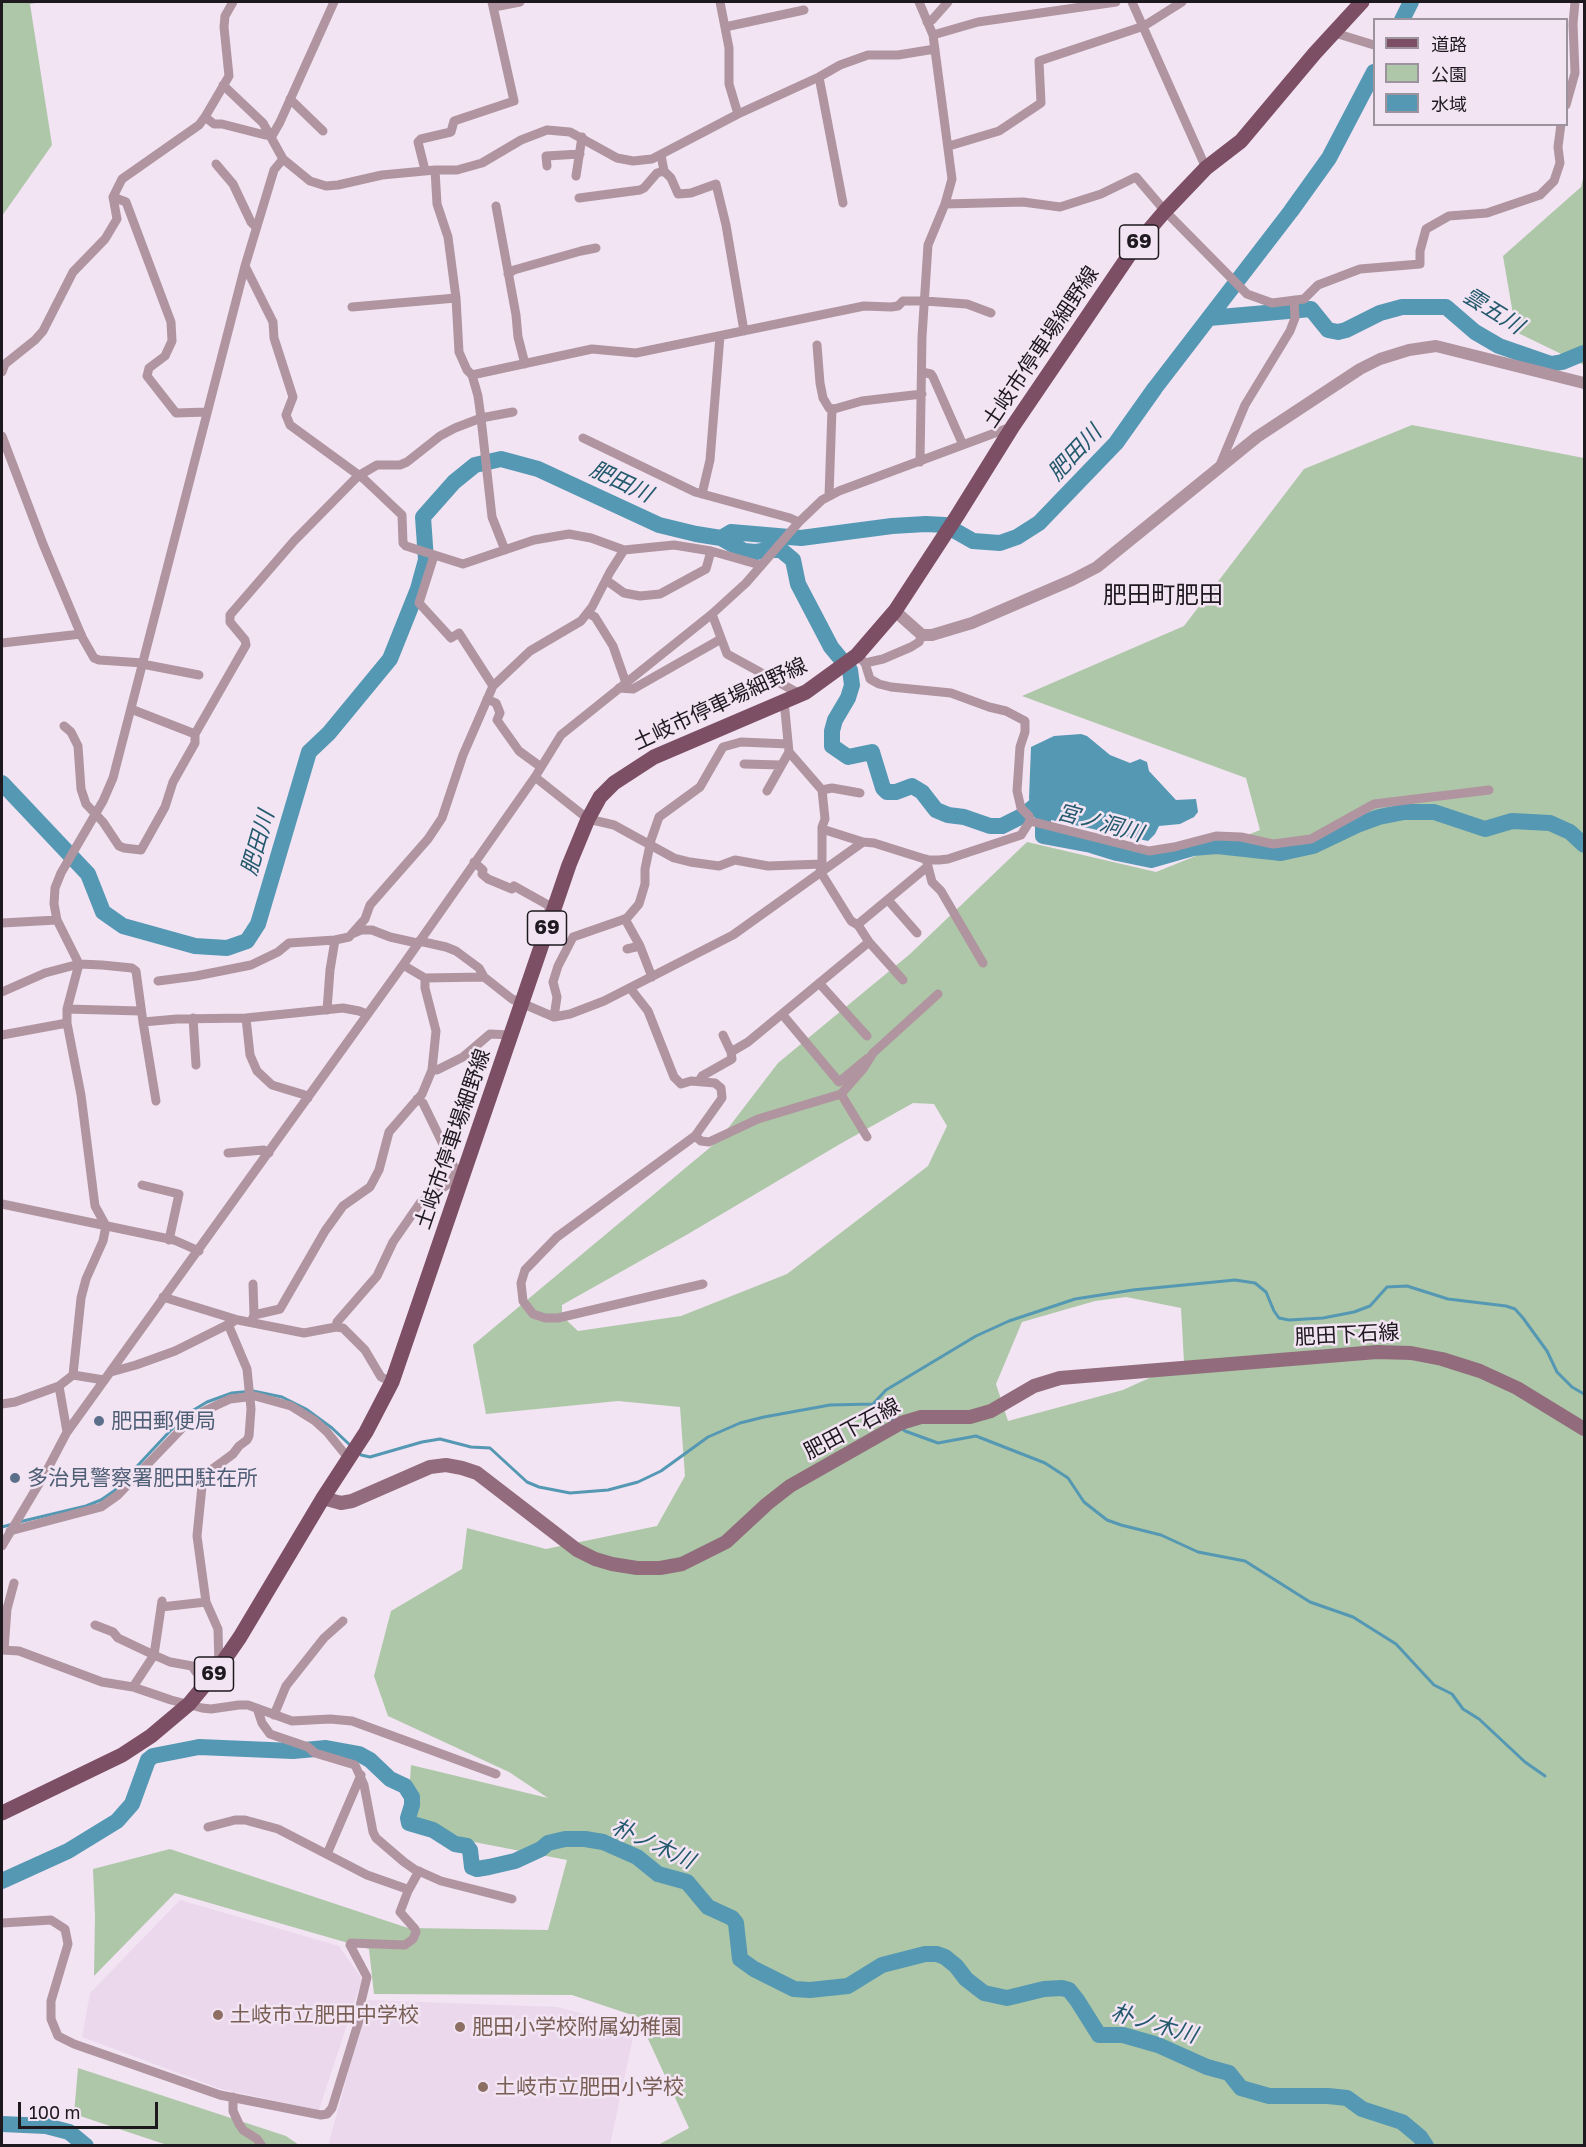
<!DOCTYPE html>
<html>
<head>
<meta charset="utf-8">
<style>
	body { margin:0 }
	#map { position:relative; width:1586px; height:2147px; overflow:hidden; background:#f2e4f3; font-family:"Golos Text","Noto Sans JP",sans-serif }
	canvas { display:block }
	.frame { position:absolute; inset:0; border:3px solid #1e191f; pointer-events:none }
	.legend { position:absolute; left:1373px; top:18px; width:195px; height:108px; box-sizing:border-box; background:#f2e4f3; border:2px solid #9d939e; margin:0; padding:8px 10px; list-style:none; font-size:18px; color:#1e191f }
	.legend li { display:flex; align-items:center; gap:12px; height:30px }
	.legend b { width:30px; border:2px solid #9d939e }
	.scale { position:absolute; left:18px; top:2102px; width:140px; height:27px; box-sizing:border-box; border:3px solid #1e191f; border-top:0; padding-left:8px; font-size:18px; line-height:21px; white-space:nowrap; color:#1e191f; -webkit-text-stroke:4px #f2e4f3; paint-order:stroke }
</style>
</head>
<body>
<div id="map">
<canvas width="1586" height="2147"></canvas>
<div class="frame"></div>
<ul class="legend">
<li><b style="height:8px;background:#7d4f64"></b>道路</li>
<li><b style="height:16px;background:#aec7a8"></b>公園</li>
<li><b style="height:16px;background:#5598b3"></b>水域</li>
</ul>
<div class="scale">100 m</div>
</div>
<script>
const ctx = document.querySelector('canvas').getContext('2d');
ctx.lineJoin = 'round';
function fill(path, color) {
  ctx.fillStyle = color;
  ctx.fill(path, 'evenodd');
}
function toPath(rows) {
  const path = new Path2D();
  for (const r of rows) {
    path.moveTo(r[0], r[1]);
    for (let i = 2; i < r.length; i += 2) path.lineTo(r[i], r[i + 1]);
  }
  return path;
}
function trace(path, color, width, dash) {
  ctx.strokeStyle = color;
  ctx.lineWidth = width;
  ctx.lineCap = dash ? 'butt' : 'round';
  ctx.setLineDash(dash || []);
  ctx.stroke(path);
}
function write(font, color, halo, rows, align = 'center') {
  ctx.font = font + ' "Golos Text","Noto Sans JP",sans-serif';
  ctx.lineWidth = 5;
  ctx.setLineDash([]);
  ctx.textBaseline = 'middle';
  ctx.strokeStyle = halo;
  ctx.fillStyle = color;
  for (const [text, x, y, turn = 0] of rows) {
    ctx.save();
    ctx.translate(x, y);
    ctx.rotate((+turn || 0) * Math.PI / 180);
    ctx.textAlign = isNaN(turn) ? turn : align;
    if (halo) ctx.strokeText(text, 0, 0);
    ctx.fillText(text, 0, 0);
    ctx.restore();
  }
}
const built = toPath([
	[180,1900,339,1946,362,1979,319,2110,221,2089,82,2037,90,1993],
	[368,2000,557,2007,635,2028,610,2145,328,2146]
]);
const green = toPath([
	[2,2,42,2,30,4,52,145,2,216],
	[1584,175,1584,365,1516,332,1503,256,1581,187],
	[1412,425,1584,458,1584,2145,658,2145,689,2128,638,2017,572,1995,374,1994,369,1949,175,1893,94,1976,95,1916,93,1869,170,1849,408,1928,548,1930,567,1860,407,1829,411,1765,548,1798,509,1772,388,1716,374,1676,391,1611,462,1569,467,1528,546,1549,657,1526,685,1476,680,1407,618,1401,486,1414,473,1345,719,1140,778,1063,910,954,1027,842,1156,872,1260,830,1246,778,1022,696,1184,626,1304,469],
	[913,1103,934,1104,947,1126,928,1166,787,1274,681,1316,578,1331,562,1316,562,1305,688,1234,840,1144],
	[1126,1297,1181,1308,1184,1362,1123,1390,1008,1421,996,1384,1022,1322,1095,1301],
	[78,2068,286,2136,299,2145,167,2145,74,2114]
]);
const water = toPath([
	[1081,734,1087,736,1110,755,1130,763,1140,759,1147,762,1149,771,1176,800,1196,799,1198,812,1194,817,1180,824,1159,826,1155,834,1148,841,1042,818,1029,799,1031,747,1054,736]
]);
const stream = toPath([
	[873,1404,886,1390,976,1336,1009,1321,1075,1299,1133,1290,1235,1280,1255,1283,1266,1292,1274,1311,1279,1318,1289,1320,1323,1318,1354,1312,1370,1306,1387,1287,1407,1286,1448,1299,1506,1306,1515,1309,1523,1318,1547,1351,1557,1372,1572,1387,1584,1394],
	[901,1428,905,1431,938,1443,976,1436,1045,1463,1068,1478,1084,1502,1107,1520,1121,1525,1161,1535,1198,1552,1245,1561,1310,1602,1353,1617,1396,1644,1434,1685,1452,1694,1463,1709,1479,1719,1525,1762,1545,1776],
	[358,1452,361,1455,370,1457,422,1442,440,1439,471,1447,490,1448,527,1482,539,1487,570,1493,608,1490,638,1482,661,1471,708,1437,740,1423,764,1417,830,1405,873,1404,894,1421],
	[19,1522,86,1506,101,1500,114,1491,170,1431,192,1411,207,1402,232,1393,253,1391,282,1397,306,1409,332,1428,351,1446],
	[2,1527,13,1524]
]);
const river = toPath([
	[1402,20,1411,2],
	[1209,318,1311,309,1328,330,1338,332,1346,330,1380,313,1402,307,1446,307,1475,332,1499,346,1551,364,1562,362,1584,353],
	[721,538,744,551,756,552,768,550,781,550,793,560,798,584,831,647,850,670,852,685,848,698,835,720,832,731,832,746,848,757,872,752,883,788,887,792,896,792,912,786,922,792,936,810,948,815,964,817,990,826,1002,826,1024,815,1036,805,1043,815,1043,836,1091,845,1117,853,1151,860,1193,848,1217,846,1281,853,1313,846,1357,825,1379,817,1404,812,1434,812,1485,829,1512,821,1550,823,1570,832,1584,845],
	[2,783,88,874,103,912,123,926,195,946,227,948,247,941,258,924,309,752,329,733,390,659,418,589,426,560,423,517,454,482,475,465,501,459,538,469,659,525,696,534,721,538,731,532,801,538,892,526,926,524,945,525,973,541,1000,543,1017,537,1039,523,1116,443,1155,388,1291,211,1329,158,1374,72],
	[2,1881,68,1851,117,1821,132,1804,148,1760,153,1756,199,1747,293,1751,326,1748,359,1754,370,1760,390,1779,405,1786,412,1797,412,1805,408,1818,409,1823,433,1830,455,1844,467,1846,470,1850,472,1867,477,1869,489,1867,515,1861,541,1849,548,1843,565,1839,585,1839,603,1842,637,1857,658,1874,687,1882,708,1907,732,1918,736,1923,740,1959,754,1969,794,1989,810,1990,848,1986,882,1965,925,1954,937,1954,945,1957,956,1966,966,1979,984,1993,1007,1998,1044,1989,1062,1988,1069,1990,1077,2000,1099,2035,1123,2035,1158,2045,1207,2067,1229,2073,1241,2088,1269,2096,1328,2096,1347,2098,1362,2109,1402,2122,1420,2137,1426,2146],
	[2,2124,46,2126,69,2132,86,2146]
]);
const minor = toPath([
	[720,2,729,48,729,84,738,114],
	[919,2,933,35,952,179,945,204,928,245,922,337,920,462],
	[1132,2,1206,168],
	[494,7,520,2],
	[927,22,932,20,948,2],
	[725,27,804,10],
	[1335,33,1374,45],
	[933,35,978,22,1116,2],
	[819,77,843,203],
	[223,85,263,123,283,159,310,181,326,186,338,185,382,175,435,170,457,170,482,163,521,140,547,130,570,132,617,158,633,161,652,159,738,114,819,77,840,65,868,55,898,55,935,49],
	[290,99,323,131],
	[1566,105,1575,73,1573,24,1575,2],
	[205,117,214,124,222,124,265,135,270,134],
	[272,136,280,122,334,2],
	[949,146,999,131,1041,103,1039,61,1144,26,1182,2],
	[661,155,664,171,671,178,678,194,691,193,716,184,726,225,744,331],
	[216,164,233,184,251,222,256,227],
	[547,166,546,156,580,154],
	[425,170,418,142,421,139,451,132,454,121,514,101,492,2],
	[576,176,582,137],
	[113,197,126,202,171,322,172,341,165,356,149,368,147,376,176,413,207,412],
	[579,198,640,190,644,188,657,173,664,171],
	[945,204,1023,202,1060,207,1101,194,1136,177,1165,211,1247,294,1272,303,1304,299,1318,285,1360,269,1420,264,1420,251,1426,229,1449,216,1487,213,1540,195,1554,181,1560,163,1558,147,1561,124],
	[496,206,516,315,518,337,525,364],
	[245,266,273,322,274,338,293,397,286,415,290,425,364,479,402,515,403,543,406,546,463,564,534,540,569,534,591,538,624,550,674,545,711,551,760,565],
	[508,274,514,270,581,251,596,248],
	[352,307,456,298],
	[817,345,820,383,823,398,829,408,834,409,862,401,922,394],
	[2,372,5,364,35,340,43,331,73,272,105,239,117,219,113,197,122,179,199,125,205,117,229,76,224,27,225,16,233,2],
	[922,372,931,374,933,377,963,445],
	[472,375,592,349,636,353,864,306,891,307,898,306,903,301,925,301,967,304,991,313],
	[2,436,43,544,82,637,94,658,99,660,143,663],
	[583,438,695,492,790,518,799,522],
	[1220,465,1245,405,1290,331,1295,318,1294,300],
	[702,494,710,460,720,336],
	[829,496,832,409],
	[505,550,492,517,481,418,513,412],
	[434,556,419,603,451,638,459,633,493,686],
	[606,580,624,593,640,596,660,594,706,569,711,551],
	[588,613,595,617,613,646,626,683],
	[712,614,727,654,800,694],
	[2,643,81,634,82,637],
	[857,655,865,663,870,679,879,684,891,687,951,693,989,707,1006,711,1025,721,1025,732,1020,747,1017,791,1021,808,1029,816,1030,821],
	[865,663,883,659,911,647,919,642,922,635],
	[142,664,199,675],
	[619,688,633,689,721,639],
	[487,699,496,703,500,713,497,720,519,751,541,767],
	[784,701,789,752,822,790,825,819,822,827,822,868],
	[131,709,195,734,246,645,245,640,230,622,230,615,294,541,358,476,377,465,400,465,407,462,440,436,455,428,481,418,478,396,472,375,467,370,459,352,456,298,448,237,437,204,435,170],
	[64,726,71,732,78,746,81,789,86,804,103,822,119,846,124,848,141,850,165,807,173,782,195,743,195,734],
	[744,764,781,765],
	[535,777,588,819,614,825,674,858,690,862,719,866,735,860,768,866,822,864],
	[822,790,832,788,860,793],
	[767,791,789,752],
	[822,829,863,842],
	[926,859,932,882,941,891,983,963],
	[474,862,483,870,482,874,488,879,512,889,514,886,548,905,549,909,553,912],
	[888,900,917,933],
	[625,919,640,946],
	[2,923,57,920],
	[857,925,927,867],
	[354,933,361,930,372,930,390,937,417,943],
	[419,941,446,947,456,951,479,968,484,977],
	[869,942,903,980],
	[627,949,640,946,652,977],
	[403,965,425,978,484,977,512,999,554,1017,570,1014,604,1001,733,935,863,842,874,843,928,860,939,860,948,859,1021,835,1030,821,1149,851,1174,847,1216,836,1241,837,1273,844,1311,839,1374,804,1489,790],
	[158,981,196,976,251,965,278,952,289,943,335,940],
	[819,983,867,1036],
	[630,988,648,1011,674,1077,681,1084,691,1081,715,1083,721,1088,722,1098,695,1136,557,1237,525,1270,521,1283,523,1301,533,1314,545,1318,558,1318,703,1284],
	[2,992,45,973,79,964,102,965,132,968,136,971,143,1022,177,1019,246,1018,343,1008,359,1011,367,1014],
	[67,1009,140,1011],
	[327,1010,330,970,335,940,349,937,365,919,370,905,428,839,442,818,463,755,493,686,530,651,581,621,592,607,610,572,624,550],
	[782,1014,839,1082,868,1058],
	[554,1017,557,997,553,982,558,966,573,937,622,920,627,918,639,904,645,884,645,869,651,840,659,817,700,787,723,747,741,742,788,744],
	[193,1018,196,1065],
	[246,1018,250,1055,257,1071,272,1085,305,1095,308,1098],
	[143,1022,156,1101],
	[2,1035,67,1023],
	[731,1052,748,1042,869,942,858,925,851,921,820,871],
	[432,1070,437,1070,463,1057,490,1034,511,1035],
	[699,1081,702,1076,732,1059,731,1052,723,1035],
	[841,1094,863,1069,873,1053,938,994],
	[417,1099,423,1103,456,1171],
	[695,1136,701,1141,709,1142,758,1119,841,1094,867,1137],
	[228,1153,264,1150,269,1153],
	[142,1185,179,1194,169,1240],
	[2,1204,174,1240,199,1251],
	[163,1297,238,1320,304,1333,336,1327,343,1328,365,1350,381,1377,392,1382],
	[254,1315,280,1309,325,1231,343,1206,370,1187,379,1170,389,1132,422,1094,432,1070,436,1031,425,988,425,978],
	[252,1320,254,1315,253,1284],
	[336,1327,337,1322,377,1276,393,1242,420,1203,450,1183,458,1169],
	[111,1372,136,1365,175,1351,233,1322],
	[73,1375,81,1298,86,1279,103,1241,106,1226,95,1206,81,1095,67,1023,67,1009,79,964,57,920,54,904,55,888,61,873,103,801,113,778,245,266,274,170,283,159],
	[59,1386,67,1432],
	[2,1404,15,1402,59,1386,73,1375,104,1380],
	[10,1531,101,1507,118,1495,190,1420,198,1414,230,1399,255,1396,291,1406,315,1421,327,1432,349,1459],
	[2,1546,46,1472,67,1432,403,965,535,777,561,735,712,614,746,583,799,522,822,500,839,491,1011,427],
	[161,1607,206,1602],
	[95,1625,113,1632,118,1638,154,1655,170,1662,192,1666,196,1672],
	[2,1650,19,1651,102,1682,133,1687,171,1700,202,1708,211,1709,239,1705,248,1705,292,1721,330,1719,352,1721,496,1774],
	[4,1650,7,1609,14,1583],
	[219,1667,218,1629,206,1602,197,1536,203,1476,233,1454,239,1446,247,1440,249,1436,251,1409,247,1369,228,1324],
	[133,1687,154,1655,162,1601],
	[257,1708,262,1723,270,1734,308,1747,315,1753,355,1765,364,1785,373,1832,376,1838,404,1862,414,1869,441,1881,512,1899],
	[274,1715,286,1686,324,1638,343,1621],
	[327,1854,361,1775],
	[408,1891,419,1871],
	[2,1923,51,1920,65,1929,68,1944,51,2001,51,2019,58,2036,74,2044,220,2095,321,2115,327,2114,332,2108,361,2014,360,2006,367,1977,350,1945,351,1943,405,1945,413,1939,416,1932,415,1929,400,1912,408,1891,404,1888,367,1875,278,1829,245,1820,235,1820,208,1827],
	[233,2097,233,2111,239,2124,243,2130,257,2139,262,2146]
]);
const tertiary = toPath([
	[895,611,922,635,932,635,972,623,1072,580,1097,567,1257,437,1360,369,1380,359,1409,350,1436,346,1584,383]
]);
const secondary = toPath([
	[323,1498,341,1503,352,1501,430,1467,446,1465,462,1468,477,1473,577,1550,595,1559,612,1564,637,1568,660,1568,682,1564,726,1542,767,1504,790,1486,901,1423,921,1417,970,1417,991,1411,1034,1386,1060,1378,1377,1352,1411,1353,1442,1359,1480,1371,1517,1388,1584,1429]
]);
const primary = toPath([
	[2,1813,122,1755,151,1736,189,1704,218,1669,240,1637,323,1498,366,1432,392,1382,569,865,588,819,600,797,614,783,654,757,806,692,857,655,895,611,957,516,1013,426,1136,245,1165,211,1206,168,1241,141,1315,53,1362,2]
]);
const markers = [
	[99,1421,6,"#5c6f8a"],
	[15,1478,6,"#5c6f8a"],
	[218,2015,6,"#8d6e63"],
	[460,2027,6,"#8d6e63"],
	[483,2087,6,"#8d6e63"]
];
const shields = [
	[1139,242,39],
	[547,928,39],
	[214,1674,39]
];
const shieldNames = [
	["69",1139,242],
	["69",547,928],
	["69",214,1674]
];
const streetNames = [
	["土岐市停車場細野線",1041,347,-56],
	["土岐市停車場細野線",720,704,-25],
	["土岐市停車場細野線",453,1139,-71],
	["肥田下石線",1347,1335,-3],
	["肥田下石線",852,1429,-28]
];
const serviceNames = [
	["肥田郵便局",111,1421],
	["多治見警察署肥田駐在所",27,1478]
];
const educationNames = [
	["土岐市立肥田中学校",230,2015],
	["肥田小学校附属幼稚園",472,2027],
	["土岐市立肥田小学校",495,2087]
];
const waterNames = [
	["雲五川",1493,311,32],
	["肥田川",1075,453,-47],
	["肥田川",621,482,25],
	["宮ノ洞川",1100,823,15],
	["肥田川",258,843,-74],
	["朴ノ木川",653,1844,25],
	["朴ノ木川",1154,2024,16]
];
const quarterNames = [
	["肥田町肥田",1163,595]
];
fill(built, '#ecd8ed');
fill(green, '#aec7a8');
fill(water, '#5598b3');
trace(stream, '#5598b3', 3);
trace(river, '#5598b3', 16);
trace(minor, '#b095a0', 9);
trace(tertiary, '#b095a0', 12);
trace(secondary, '#926c7d', 14);
trace(primary, '#7d4f64', 15);
for (const [x, y, r, color] of markers) {
  const dot = new Path2D();
  dot.arc(x, y, r, 0, 2 * Math.PI);
  ctx.fillStyle = color;
  ctx.fill(dot);
  trace(dot, '#f2e4f3', 2);
}
for (const [x, y, w] of shields) {
  const box = new Path2D();
  box.roundRect(x - w / 2, y - 17, w, 34, 4.5);
  ctx.fillStyle = '#f2e4f3';
  ctx.fill(box);
  trace(box, '#1e191f', 1.5);
}
write('bold 20px', '#1e191f', null, shieldNames);
write('21px', '#1e191f', '#f2e4f3', streetNames);
write('21px', '#4e5e75', '#f2e4f3', serviceNames, 'left');
write('21px', '#785e54', '#f2e4f3', educationNames, 'left');
write('italic 22px', '#23596d', '#f2e4f3', waterNames);
write('24px', '#1e191f', '#f2e4f3', quarterNames);
</script>
</body>
</html>
